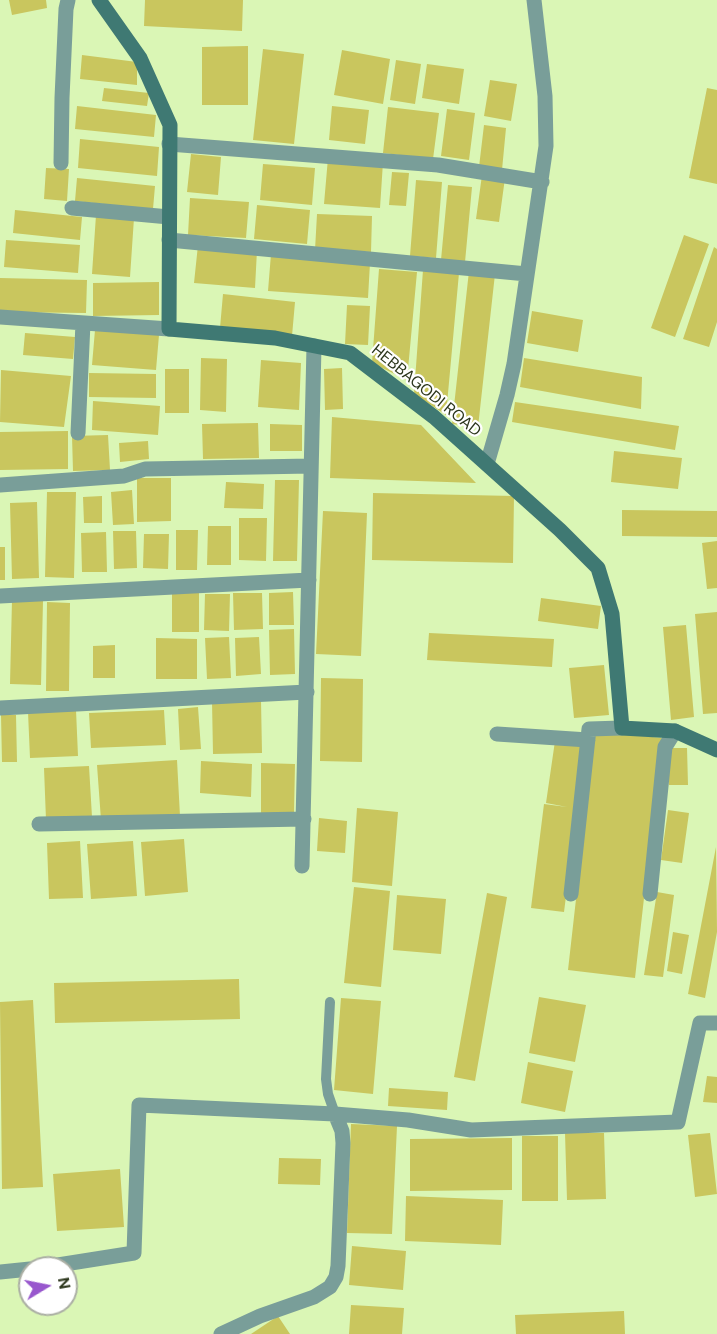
<!DOCTYPE html>
<html>
<head>
<meta charset="utf-8">
<style>
	body { margin:0 }
	#map { position:relative; width:717px; height:1334px; overflow:hidden; background:#daf6b5; font-family:"DM Sans",sans-serif }
	canvas { display:block }
	.north { position:absolute; left:18px; top:1256px; width:60px; height:60px; box-sizing:border-box; background:#fff; border:2px solid #abafa4; border-radius:50%; rotate:80deg; font-size:16px; font-weight:700; line-height:24px; text-align:center; color:#2c361c }
	.north::after { content:''; display:block; margin:auto; width:21px; height:27px; background:#9857cd; clip-path:polygon(50% 0,100% 100%,50% 72%,0 100%) }
</style>
</head>
<body>
<div id="map">
<canvas width="717" height="1334"></canvas>
<div class="north">N</div>
</div>
<script>
const ctx = document.querySelector('canvas').getContext('2d');
ctx.lineJoin = 'round';
function fill(path, color) {
  ctx.fillStyle = color;
  ctx.fill(path, 'evenodd');
}
function toPath(rows) {
  const path = new Path2D();
  for (const r of rows) {
    path.moveTo(r[0], r[1]);
    for (let i = 2; i < r.length; i += 2) path.lineTo(r[i], r[i + 1]);
  }
  return path;
}
function trace(path, color, width, dash) {
  ctx.strokeStyle = color;
  ctx.lineWidth = width;
  ctx.lineCap = dash ? 'butt' : 'round';
  ctx.setLineDash(dash || []);
  ctx.stroke(path);
}
function write(font, color, halo, rows, align = 'center') {
  ctx.font = font + ' "DM Sans",sans-serif';
  ctx.lineWidth = 4.5;
  ctx.setLineDash([]);
  ctx.textBaseline = 'middle';
  ctx.strokeStyle = halo;
  ctx.fillStyle = color;
  for (const [text, x, y, turn = 0] of rows) {
    ctx.save();
    ctx.translate(x, y);
    ctx.rotate((+turn || 0) * Math.PI / 180);
    ctx.textAlign = isNaN(turn) ? turn : align;
    if (halo) ctx.strokeText(text, 0, 0);
    ctx.fillText(text, 0, 0);
    ctx.restore();
  }
}
const building = toPath([
	[9,0,46,0,47,8,12,15],
	[145,0,243,0,242,31,144,26],
	[248,46,248,105,202,105,202,47],
	[263,49,304,54,294,144,253,140],
	[342,50,390,59,383,104,334,95],
	[82,55,137,62,137,85,80,79],
	[396,60,421,64,415,104,390,100],
	[427,64,464,69,459,104,422,98],
	[490,80,517,84,511,121,484,116],
	[104,88,149,93,147,106,102,101],
	[707,88,717,90,717,184,689,178],
	[77,106,156,115,154,137,75,129],
	[332,106,369,110,365,144,329,140],
	[388,107,439,113,433,159,383,153],
	[447,109,475,113,469,160,441,156],
	[484,125,506,128,502,170,479,167],
	[80,139,159,147,157,176,78,168],
	[191,154,221,157,218,195,187,192],
	[328,158,383,162,380,208,324,204],
	[263,164,315,168,312,205,260,200],
	[46,168,69,169,67,201,44,199],
	[392,172,409,173,406,206,389,205],
	[482,175,505,178,499,222,476,219],
	[77,178,155,186,153,209,75,201],
	[416,180,442,182,436,258,410,256],
	[448,185,472,187,465,262,441,260],
	[190,198,249,202,246,238,188,235],
	[257,205,310,210,307,244,254,239],
	[15,210,82,217,80,240,13,233],
	[317,214,372,216,371,252,315,250],
	[96,215,134,218,130,277,92,274],
	[684,235,709,244,675,337,651,328],
	[6,240,80,245,78,273,4,267],
	[198,245,257,250,255,288,194,283],
	[714,247,717,249,717,322,709,347,683,339],
	[271,254,370,263,368,298,268,291],
	[379,269,417,272,407,380,372,363],
	[423,270,459,273,446,415,414,394],
	[469,271,495,274,478,427,452,424],
	[0,278,87,280,86,313,0,312],
	[159,282,159,315,93,316,93,283],
	[223,294,295,302,292,336,220,328],
	[347,305,370,306,368,345,345,344],
	[532,311,583,320,578,352,527,343],
	[95,330,159,335,156,370,92,365],
	[25,333,75,337,73,359,23,355],
	[201,358,227,359,226,412,200,410],
	[524,358,642,377,641,409,520,387],
	[261,360,301,363,299,410,258,407],
	[342,368,343,409,325,410,324,369],
	[165,369,189,369,189,413,165,413],
	[1,370,71,376,64,427,0,422],
	[89,373,156,374,156,398,89,397],
	[93,401,160,406,158,435,92,430],
	[515,402,679,426,675,450,512,422],
	[332,417,421,425,476,483,330,478],
	[258,423,259,458,203,459,202,424],
	[270,424,302,425,302,451,270,451],
	[68,431,68,469,0,470,0,432],
	[108,435,110,470,73,471,72,436],
	[148,441,149,459,120,462,119,443],
	[614,451,682,458,678,489,611,482],
	[137,478,171,478,171,521,137,522],
	[275,480,299,480,297,561,273,561],
	[226,482,264,484,263,509,224,508],
	[132,490,134,524,113,525,111,492],
	[47,492,76,492,74,578,45,577],
	[373,493,514,496,513,563,372,560],
	[102,496,102,523,84,523,83,497],
	[37,502,39,578,12,579,10,503],
	[622,510,717,511,717,537,622,536],
	[323,511,367,513,361,656,316,654],
	[239,518,267,518,266,561,239,560],
	[208,526,231,526,231,565,207,565],
	[176,530,198,530,197,570,176,570],
	[113,531,136,531,137,568,114,569],
	[106,532,107,572,82,572,81,533],
	[144,534,169,534,168,569,143,568],
	[717,541,717,588,707,589,702,543],
	[0,547,5,547,5,580,0,580],
	[172,591,199,591,199,632,172,632],
	[293,592,294,625,269,625,269,593],
	[233,593,262,593,263,629,234,630],
	[205,594,230,594,229,631,204,630],
	[541,598,601,606,598,629,538,621],
	[12,600,43,601,41,685,10,684],
	[47,602,70,603,69,691,46,691],
	[717,612,717,713,703,714,695,614],
	[686,625,694,717,671,720,663,627],
	[294,629,295,674,270,675,269,630],
	[429,633,554,639,552,667,427,660],
	[229,637,231,678,207,679,205,638],
	[259,637,261,674,236,676,235,638],
	[156,638,197,639,197,679,156,679],
	[115,645,115,678,93,678,93,646],
	[604,665,609,715,574,718,569,668],
	[321,678,363,679,362,762,320,761],
	[261,700,262,753,213,754,212,701],
	[198,707,201,749,180,750,178,709],
	[76,710,78,756,30,758,28,712],
	[164,710,166,745,91,748,89,713],
	[1,715,16,715,17,762,2,762],
	[595,731,662,738,635,978,568,970],
	[555,741,585,746,564,912,531,908,544,804,567,807,546,803],
	[669,748,687,748,688,785,669,785],
	[177,760,180,816,101,820,97,765],
	[201,761,252,764,251,797,200,793],
	[261,763,295,764,294,814,261,813],
	[89,766,92,817,46,820,44,768],
	[357,808,398,812,392,886,352,882],
	[668,810,689,813,682,863,661,860],
	[319,818,347,821,345,853,317,851],
	[184,839,188,892,145,896,141,842],
	[80,841,83,898,49,899,47,843],
	[133,841,137,896,91,899,87,844],
	[716,847,717,932,705,998,688,994],
	[354,887,390,891,381,987,344,983],
	[657,892,674,895,663,977,644,975],
	[487,893,507,897,475,1081,454,1077],
	[397,895,446,899,441,954,393,950],
	[673,932,689,935,682,974,667,971],
	[239,979,240,1019,55,1023,54,983],
	[539,997,586,1005,575,1062,529,1053],
	[341,998,381,1001,373,1094,334,1090],
	[33,1000,43,1187,2,1189,0,1002],
	[528,1062,573,1071,565,1112,521,1103],
	[707,1076,717,1077,717,1103,703,1102],
	[389,1088,448,1092,447,1110,388,1106],
	[351,1124,397,1126,392,1234,347,1233],
	[565,1133,604,1133,606,1199,567,1200],
	[710,1133,717,1194,695,1197,688,1135],
	[522,1136,558,1136,558,1201,522,1201],
	[512,1138,512,1190,410,1191,410,1139],
	[279,1158,321,1159,320,1185,278,1184],
	[120,1169,124,1227,57,1231,53,1174],
	[406,1196,503,1200,501,1245,405,1241],
	[352,1246,406,1251,403,1290,349,1285],
	[351,1305,404,1308,402,1334,349,1334],
	[624,1311,625,1334,516,1334,515,1315],
	[278,1316,290,1334,251,1334]
]);
const lane = toPath([
	[330,1002,326,1079,328,1094,335,1114]
]);
const street = toPath([
	[169,144,438,165,542,182],
	[61,163,62,98,66,9,68,0],
	[72,208,169,217],
	[169,240,527,274],
	[0,317,169,329],
	[78,433,83,323],
	[487,464,507,395,514,364,546,146,545,96,534,0],
	[0,485,124,476,145,469,311,466],
	[0,596,309,580],
	[0,708,307,692],
	[497,734,588,740],
	[39,824,304,819],
	[302,866,314,346],
	[571,894,589,729,622,728],
	[650,894,665,747,675,731],
	[39,1268,134,1253,139,1105,335,1114,408,1120,471,1130,678,1122,700,1023,717,1023],
	[0,1272,30,1269],
	[221,1334,260,1316,314,1297,330,1287,336,1277,338,1266,343,1143,342,1131,335,1114]
]);
const secondary = toPath([
	[99,0,140,58,170,125,169,329,275,338,350,353,434,417,560,530,598,568,612,614,622,728,675,731,717,750]
]);
const streetNames = [
	["HEBBAGODI ROAD",426,391,39]
];
fill(building, '#c9c65e');
trace(lane, '#799e99', 10);
trace(street, '#799e99', 15);
trace(secondary, '#3f7973', 15);
write('16px', '#2c361c', '#fff', streetNames);
</script>
</body>
</html>
